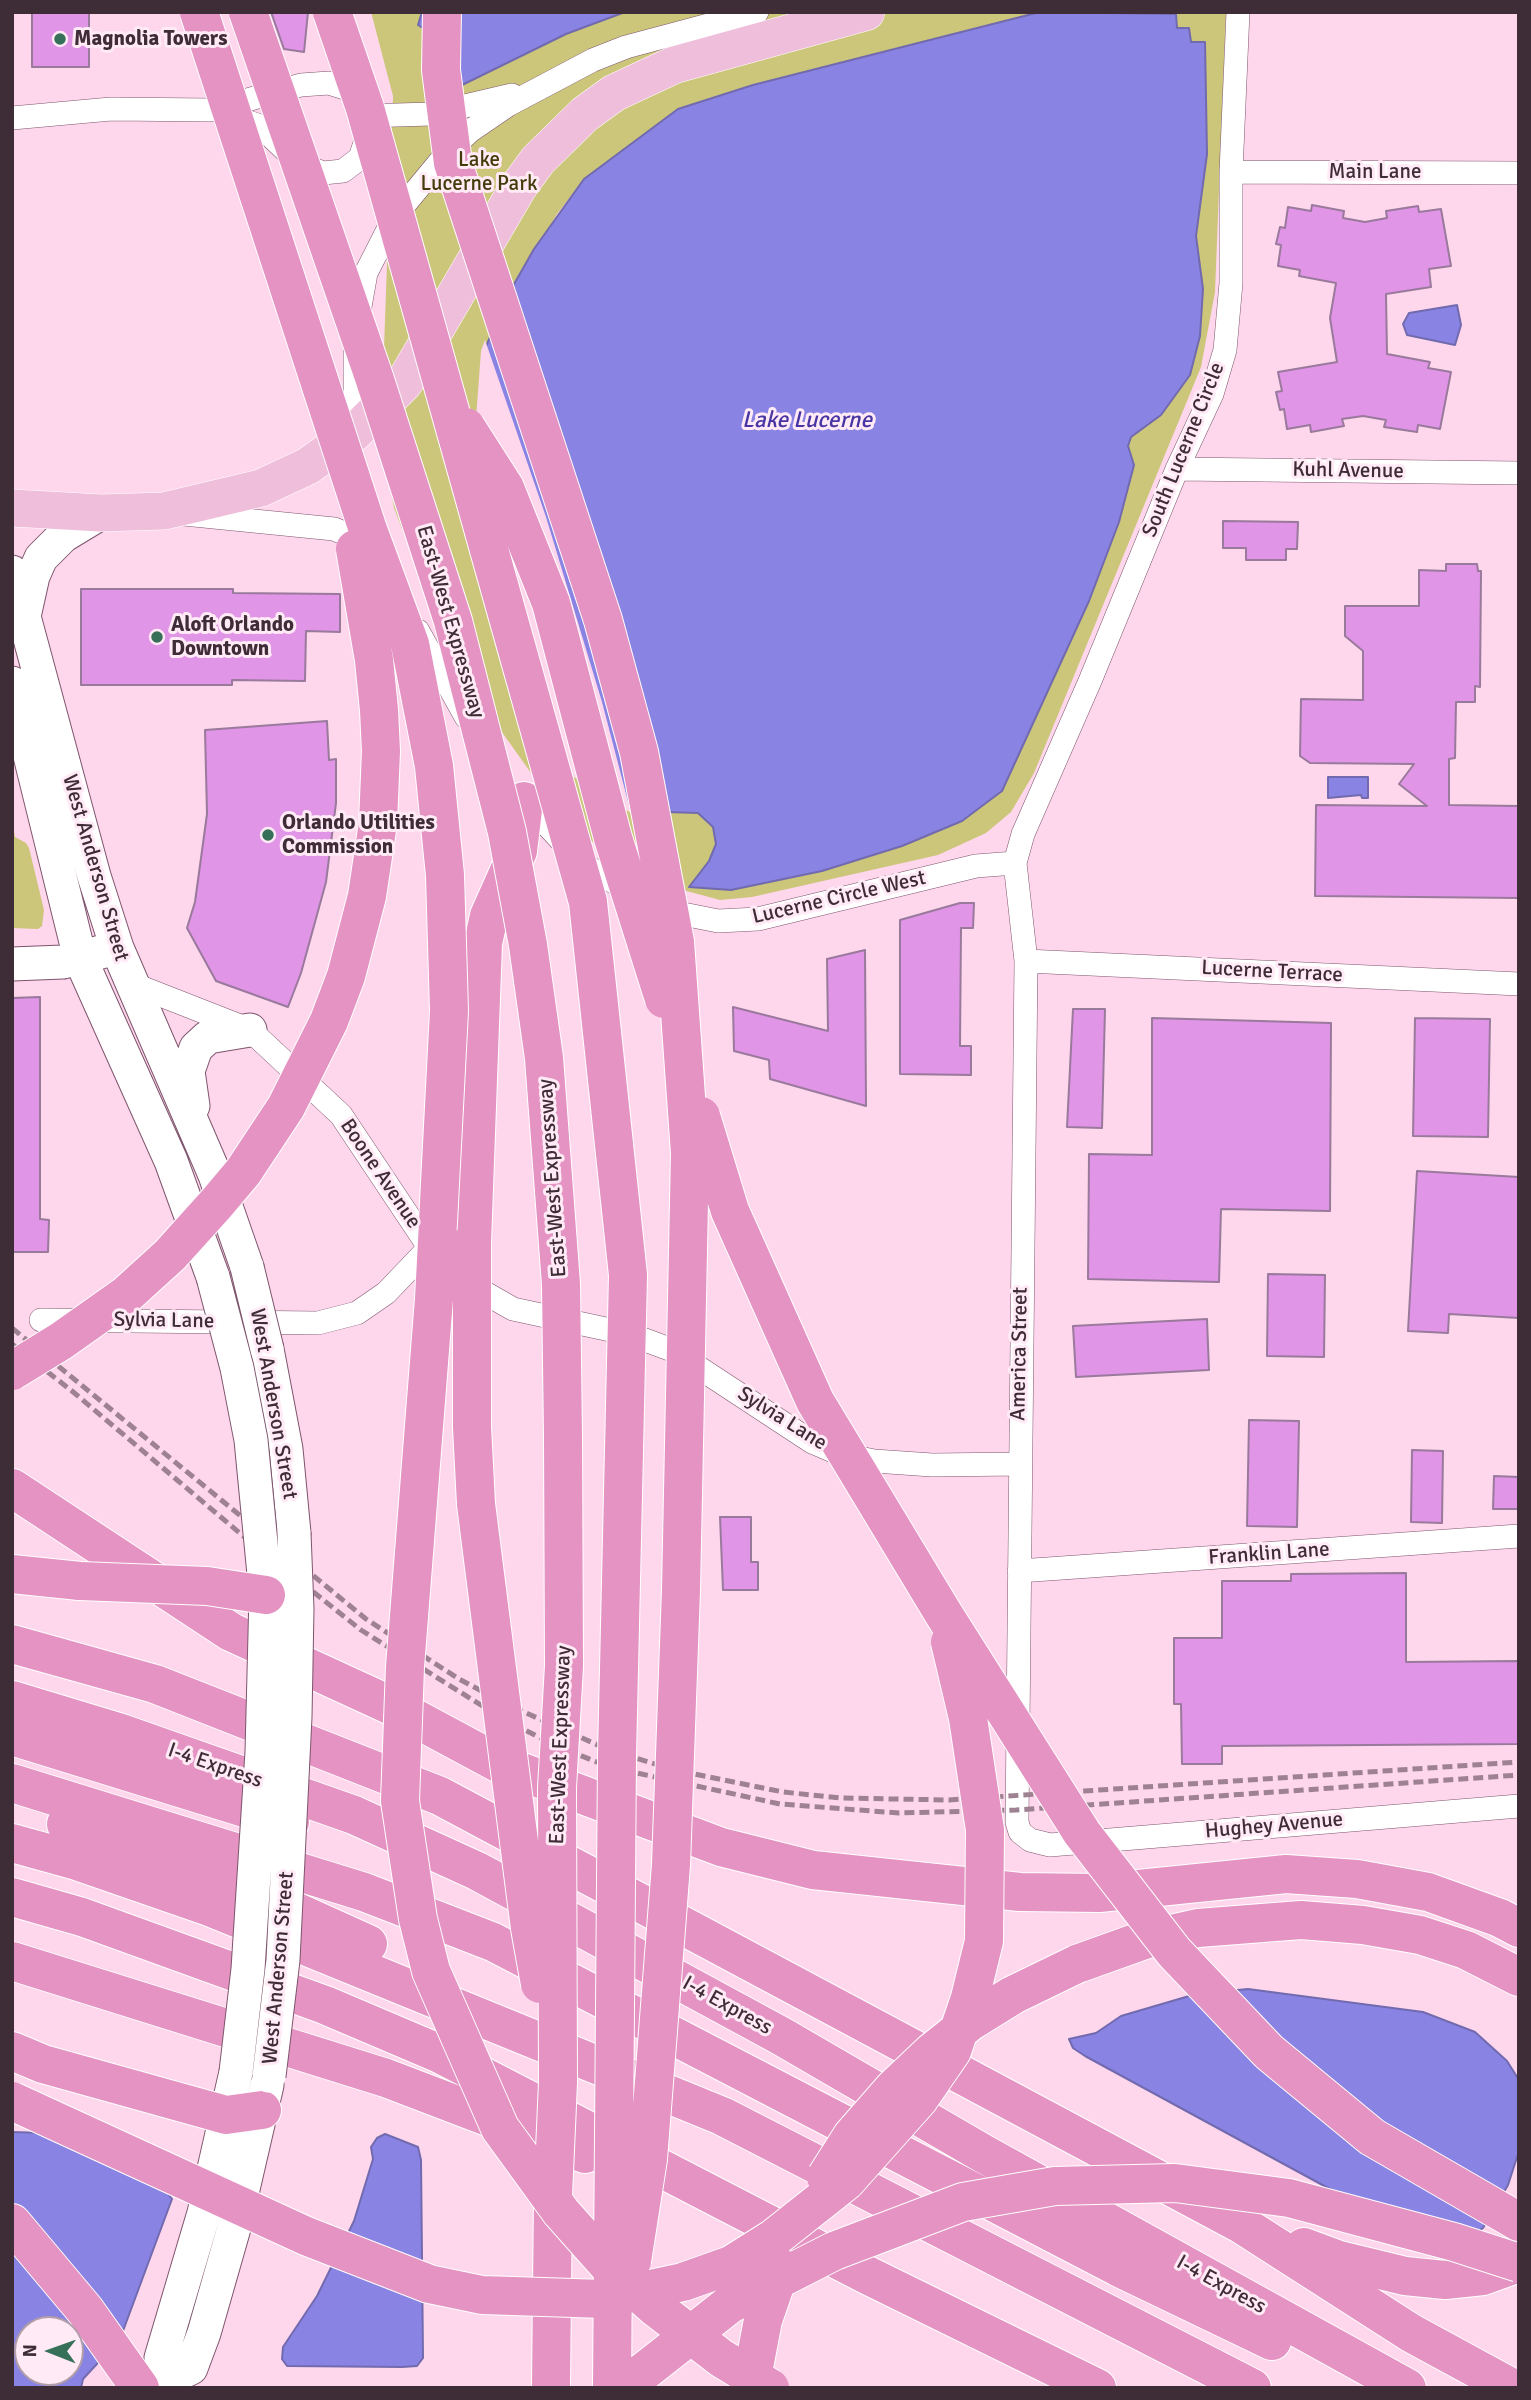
<!DOCTYPE html>
<html>
<head>
<meta charset="utf-8">
<style>
	body { margin:0 }
	#map { position:relative; width:1531px; height:2400px; overflow:hidden; background:#fed7ec; font-family:Signika,sans-serif }
	canvas { display:block }
	.frame { position:absolute; inset:0; border:14px solid #3e2c36; pointer-events:none }
	.north { position:absolute; left:14px; top:2316px; width:70px; height:70px; box-sizing:border-box; background:#ffeaf5; border:2px solid #b29ea9; border-radius:50%; rotate:271deg; font-size:19px; font-weight:700; line-height:28px; text-align:center; color:#3e2c36 }
	.north::after { content:''; display:block; margin:auto; width:24px; height:32px; background:#377058; clip-path:polygon(50% 0,100% 100%,50% 72%,0 100%) }
</style>
</head>
<body>
<div id="map">
<canvas width="1531" height="2400"></canvas>
<div class="frame"></div>
<div class="north">N</div>
</div>
<script>
const ctx = document.querySelector('canvas').getContext('2d');
ctx.lineJoin = 'round';
function fill(path, color) {
  ctx.fillStyle = color;
  ctx.fill(path, 'evenodd');
}
function toPath(rows) {
  const path = new Path2D();
  for (const r of rows) {
    path.moveTo(r[0], r[1]);
    for (let i = 2; i < r.length; i += 2) path.lineTo(r[i], r[i + 1]);
  }
  return path;
}
function trace(path, color, width, dash) {
  ctx.strokeStyle = color;
  ctx.lineWidth = width;
  ctx.lineCap = dash ? 'butt' : 'round';
  ctx.setLineDash(dash || []);
  ctx.stroke(path);
}
function write(font, color, halo, rows, align = 'center') {
  ctx.font = font + ' Signika,sans-serif';
  ctx.lineWidth = 6;
  ctx.setLineDash([]);
  ctx.textBaseline = 'middle';
  ctx.strokeStyle = halo;
  ctx.fillStyle = color;
  for (const [text, x, y, turn = 0] of rows) {
    ctx.save();
    ctx.translate(x, y);
    ctx.rotate((+turn || 0) * Math.PI / 180);
    ctx.textAlign = isNaN(turn) ? turn : align;
    if (halo) ctx.strokeText(text, 0, 0);
    ctx.fillText(text, 0, 0);
    ctx.restore();
  }
}
const green = toPath([
	[371,12,422,12,418,25,566,34,625,12,1040,12,678,109,584,179,557,214,509,293,634,811,698,813,713,827,716,844,709,861,731,890,822,871,902,846,1134,465,1128,446,1131,437,1161,414,1190,375,1200,336,1203,289,1196,236,1207,154,1205,42,1191,43,1160,12,1226,12,1215,292,1201,367,1034,773,1011,812,986,833,938,855,752,897,720,900,679,889,635,869,585,837,558,811,455,666,394,508,381,432,393,96],
	[13,825,15,837,26,843,29,848,44,910,42,926,38,929,12,928]
]);
const water = toPath([
	[422,12,625,12,566,34,460,86,439,38,418,25,422,12],
	[1040,12,1176,14,1177,28,1189,28,1191,42,1205,42,1207,154,1196,236,1203,289,1200,336,1190,375,1161,415,1131,437,1128,446,1134,465,1119,522,1089,601,1002,791,962,821,902,846,822,871,731,890,689,887,709,861,716,844,713,827,698,813,634,811,568,769,484,351,509,293,534,249,584,179,678,109,753,85,1040,12],
	[1457,305,1461,325,1455,345,1407,335,1403,324,1409,313,1457,305],
	[1328,777,1368,777,1368,798,1362,798,1361,795,1328,798,1328,777],
	[1248,1989,1423,2012,1475,2032,1507,2061,1519,2080,1519,2151,1508,2185,1483,2228,1473,2235,1339,2194,1085,2056,1073,2048,1069,2039,1096,2033,1121,2016,1196,1994,1248,1989],
	[12,2132,45,2133,160,2182,172,2199,120,2339,83,2379,81,2388,12,2388,12,2132],
	[28,2330,70,2330,70,2372,28,2372,28,2330],
	[385,2134,418,2147,421,2160,423,2358,417,2366,402,2367,287,2366,282,2359,283,2347,317,2296,354,2221,373,2159,371,2147,377,2138,385,2134]
]);
const pier = toPath([
	[485,340,546,517,602,702,631,813,566,772,474,446,481,351]
]);
const building = toPath([
	[32,12,89,12,89,67,32,67,32,12],
	[271,12,308,12,304,52,284,49,271,12],
	[1312,205,1344,211,1343,218,1365,222,1387,218,1386,211,1418,206,1419,212,1441,209,1451,266,1429,269,1431,287,1386,294,1387,354,1430,362,1428,368,1451,372,1440,429,1418,425,1417,432,1384,427,1386,420,1363,416,1342,419,1344,426,1311,432,1310,425,1287,429,1284,409,1280,410,1276,392,1282,391,1278,372,1337,362,1330,318,1336,283,1299,276,1300,270,1278,266,1281,245,1276,244,1280,227,1285,228,1288,207,1311,211,1312,205],
	[1223,521,1298,522,1297,549,1286,549,1286,560,1246,560,1246,548,1223,548,1223,521],
	[1446,564,1477,564,1478,571,1481,571,1480,687,1475,686,1475,702,1456,702,1455,758,1449,759,1449,805,1519,806,1519,898,1315,896,1316,805,1427,806,1399,784,1414,764,1310,763,1300,756,1301,699,1363,700,1363,651,1345,636,1345,606,1419,606,1419,570,1446,571,1446,564],
	[81,589,233,589,233,593,340,594,340,632,306,631,305,681,232,680,232,685,81,685,81,589],
	[327,721,329,760,336,759,336,803,326,882,301,973,288,1007,216,981,187,928,195,902,207,814,205,730,327,721],
	[960,903,974,903,973,928,961,928,960,1046,971,1046,971,1075,900,1074,900,920,960,903],
	[865,950,866,1106,770,1079,769,1060,734,1051,733,1007,828,1031,827,959,865,950],
	[40,997,40,1219,49,1220,48,1252,12,1252,12,998,40,997],
	[1073,1009,1105,1009,1102,1128,1067,1127,1073,1009],
	[1152,1018,1331,1023,1330,1211,1221,1209,1219,1282,1088,1279,1089,1154,1152,1155,1152,1018],
	[1415,1018,1490,1019,1488,1137,1413,1136,1415,1018],
	[1417,1171,1519,1177,1519,1318,1449,1314,1448,1333,1408,1331,1417,1171],
	[1268,1274,1325,1275,1324,1357,1267,1356,1268,1274],
	[1207,1319,1209,1370,1076,1377,1073,1326,1207,1319],
	[1249,1420,1299,1421,1297,1527,1247,1526,1249,1420],
	[1412,1450,1443,1451,1442,1523,1411,1522,1412,1450],
	[1494,1476,1519,1477,1519,1509,1493,1509,1494,1476],
	[720,1517,751,1517,751,1562,758,1562,758,1590,723,1590,720,1517],
	[1406,1573,1406,1662,1519,1661,1519,1744,1222,1746,1222,1764,1182,1764,1181,1704,1174,1704,1174,1638,1222,1638,1222,1581,1291,1581,1291,1574,1406,1573]
]);
const street = toPath([
	[1238,12,1231,172,1231,283,1225,350,1212,394,1177,469,1090,681,1023,834,1015,863,1026,961,1017,1822,1020,1832,1030,1840,1050,1845,1519,1806],
	[364,116,431,114,512,95],
	[12,118,111,109,211,110,301,85,329,83,351,90,364,116,367,137,360,158,343,171,323,173,300,164,260,126,228,115],
	[1231,172,1519,173],
	[355,437,355,335,366,273,395,216,447,153,470,131,508,105,593,60,626,47,757,12],
	[1177,469,1519,473],
	[184,514,334,529,359,539,370,549],
	[418,631,466,717],
	[521,797,583,864,641,898,683,914,718,921,758,919,976,866,1015,863],
	[1026,961,1519,984],
	[130,983,250,1030,341,1115,435,1256],
	[464,1281,513,1309,629,1334,672,1350,812,1442,840,1454,874,1461,932,1465,1019,1464],
	[41,1320,318,1323,357,1313,386,1293,429,1248],
	[1019,1571,1519,1536]
]);
const secondary = toPath([
	[12,572,94,876,117,948,215,1175,247,1267],
	[25,612,33,576,41,558,63,536,101,513],
	[12,683,80,958,171,1161,213,1277],
	[12,964,63,962,101,952],
	[193,1106,188,1071,196,1048,208,1037,250,1030],
	[267,1349,286,1449,294,1533],
	[170,2378,191,2368,204,2333,234,2228,267,2085],
	[169,2388,170,2378,161,2358,204,2213,236,2072]
]);
const primary = toPath([
	[12,508,101,513,164,511,261,488,308,466,354,433,404,383,519,186,538,160,585,114,614,93,674,65,866,12]
]);
const highway = toPath([
	[472,1242,483,943,489,916,518,851,524,801],
	[12,1488,231,1632,392,1706,498,1763,721,1847,813,1870,1020,1892,1099,1893,1286,1874,1357,1879,1428,1892,1500,1918,1519,1928],
	[12,1574,80,1581],
	[12,1644,155,1684,440,1796,1241,2224,1411,2333,1512,2388],
	[12,1700,121,1733,354,1815,477,1871,781,2036,984,2154,1407,2388],
	[12,1736,290,1822],
	[12,1783,364,1892,493,1942,1118,2267,1272,2341],
	[66,1824,235,1884,368,1944],
	[12,1843,77,1861,207,1906,722,2116,1252,2388],
	[12,1897,82,1917,325,2005,438,2053,867,2275,1097,2388],
	[12,1961,386,2078,585,2154],
	[1077,1964,1144,1940,1198,1928,1301,1920,1363,1925,1420,1935,1466,1950,1519,1977],
	[12,2051,43,2064,226,2115,262,2110],
	[12,2223,85,2310,140,2388],
	[1304,2247,1339,2260,1405,2276,1445,2280,1483,2276,1519,2263],
	[551,2388,553,2195]
]);
const rail = toPath([
	[12,1328,366,1619,459,1679,506,1704,609,1750,675,1770,783,1792,841,1798,949,1800,1519,1762],
	[12,1344,72,1391,242,1535,361,1630,500,1717,552,1744,609,1767,780,1804,899,1813,1016,1810,1519,1775]
]);
const secondaryBridge = toPath([
	[247,1267,267,1349],
	[213,1277,237,1368,251,1440,266,1595,262,1752,248,1969,236,2072],
	[269,2076,283,1960,295,1717,297,1609,294,1533]
]);
const highwayBridge = toPath([
	[199,12,367,527,410,644,434,766,445,875,449,1011,434,1299,405,1667,400,1801,418,1919,431,1971,500,2128,561,2212,609,2266,656,2308,721,2358,770,2388],
	[248,12,374,377,453,621,507,832,528,945,544,1058,561,1284,563,1437,564,1666,557,1788,558,2082,553,2195],
	[332,12,365,108,588,902,628,1275,617,1756,612,2388],
	[442,12,441,70,453,163,603,620,639,752,675,942,690,1153,681,1590,671,1865,648,2159,632,2261],
	[466,427,505,488,551,603,613,838,664,999],
	[701,1116,730,1211,815,1401,943,1613,1082,1833,1174,1952,1269,2052,1372,2137,1519,2222],
	[472,1242,472,1427,476,1504,530,1928,540,1984],
	[12,1371,61,1341,126,1295,170,1255,216,1204,243,1172,286,1107,329,1021,346,976,367,896,378,823,381,751,379,710,374,660,355,549],
	[80,1581,207,1586,266,1595],
	[12,2101,306,2236,429,2284,482,2295,604,2299,683,2282,731,2265,774,2238,846,2181,919,2099,952,2051,970,1998,984,1941,985,1830,968,1718,950,1642],
	[826,2177,852,2136,894,2088,932,2052,971,2021,1013,1995,1077,1964],
	[623,2388,730,2304,834,2251,963,2202,1055,2186,1175,2183,1289,2198,1454,2242,1519,2263],
	[750,2388,763,2320,781,2268]
]);
const markers = [
	[60,39,7,"#377058"],
	[157,637,7,"#377058"],
	[268,835,7,"#377058"]
];
const poiNames = [
	["Magnolia Towers",74,39],
	["Aloft Orlando",171,625],
	["Downtown",171,649],
	["Orlando Utilities",282,823],
	["Commission",282,847]
];
const parkNames = [
	["Lake",479,160],
	["Lucerne Park",479,184]
];
const streetNames = [
	["Main Lane",1375,172],
	["South Lucerne Circle",1184,450,-68],
	["Kuhl Avenue",1348,471,1],
	["East-West Expressway",450,622,74],
	["West Anderson Street",95,868,74],
	["Lucerne Circle West",839,898,-13],
	["Lucerne Terrace",1272,972,3],
	["Boone Avenue",380,1174,56],
	["East-West Expressway",553,1178,-94],
	["Sylvia Lane",164,1321,1],
	["America Street",1020,1354,-89],
	["West Anderson Street",273,1404,80],
	["Sylvia Lane",782,1419,32],
	["Franklin Lane",1269,1554,-4],
	["East-West Expressway",561,1745,-88],
	["I-4 Express",215,1766,19],
	["Hughey Avenue",1274,1826,-5],
	["West Anderson Street",279,1968,-85],
	["I-4 Express",727,2006,29],
	["I-4 Express",1221,2285,29]
];
const waterNames = [
	["Lake Lucerne",807,421]
];
fill(green, '#ccc67b');
fill(water, '#8984e3');
trace(water, '#726aaf', 2);
fill(pier, '#fed7ec');
fill(building, '#e195e7');
trace(building, '#99799c', 2);
trace(street, '#7e556d', 24);
trace(secondary, '#7e556d', 35);
trace(primary, '#fff', 38);
trace(highway, '#fff', 40);
trace(street, '#fff', 23);
trace(secondary, '#fff', 33);
trace(primary, '#efbeda', 37);
trace(highway, '#e493c2', 38);
trace(rail, '#9e8291', 5, [10, 5]);
trace(secondaryBridge, '#7e556d', 35, []);
trace(highwayBridge, '#fff', 40, []);
trace(secondaryBridge, '#fff', 33);
trace(highwayBridge, '#e493c2', 38);
for (const [x, y, r, color] of markers) {
  const dot = new Path2D();
  dot.arc(x, y, r, 0, 2 * Math.PI);
  ctx.fillStyle = color;
  ctx.fill(dot);
  trace(dot, '#ffeaf5', 2.5);
}
write('bold 21px', '#3e2c36', '#ffeaf5', poiNames, 'left');
write('21px', '#413c09', '#ffeaf5', parkNames);
write('21px', '#3e2c36', '#ffeaf5', streetNames);
write('italic 23px', '#4835a4', '#ffeaf5', waterNames);
</script>
</body>
</html>
